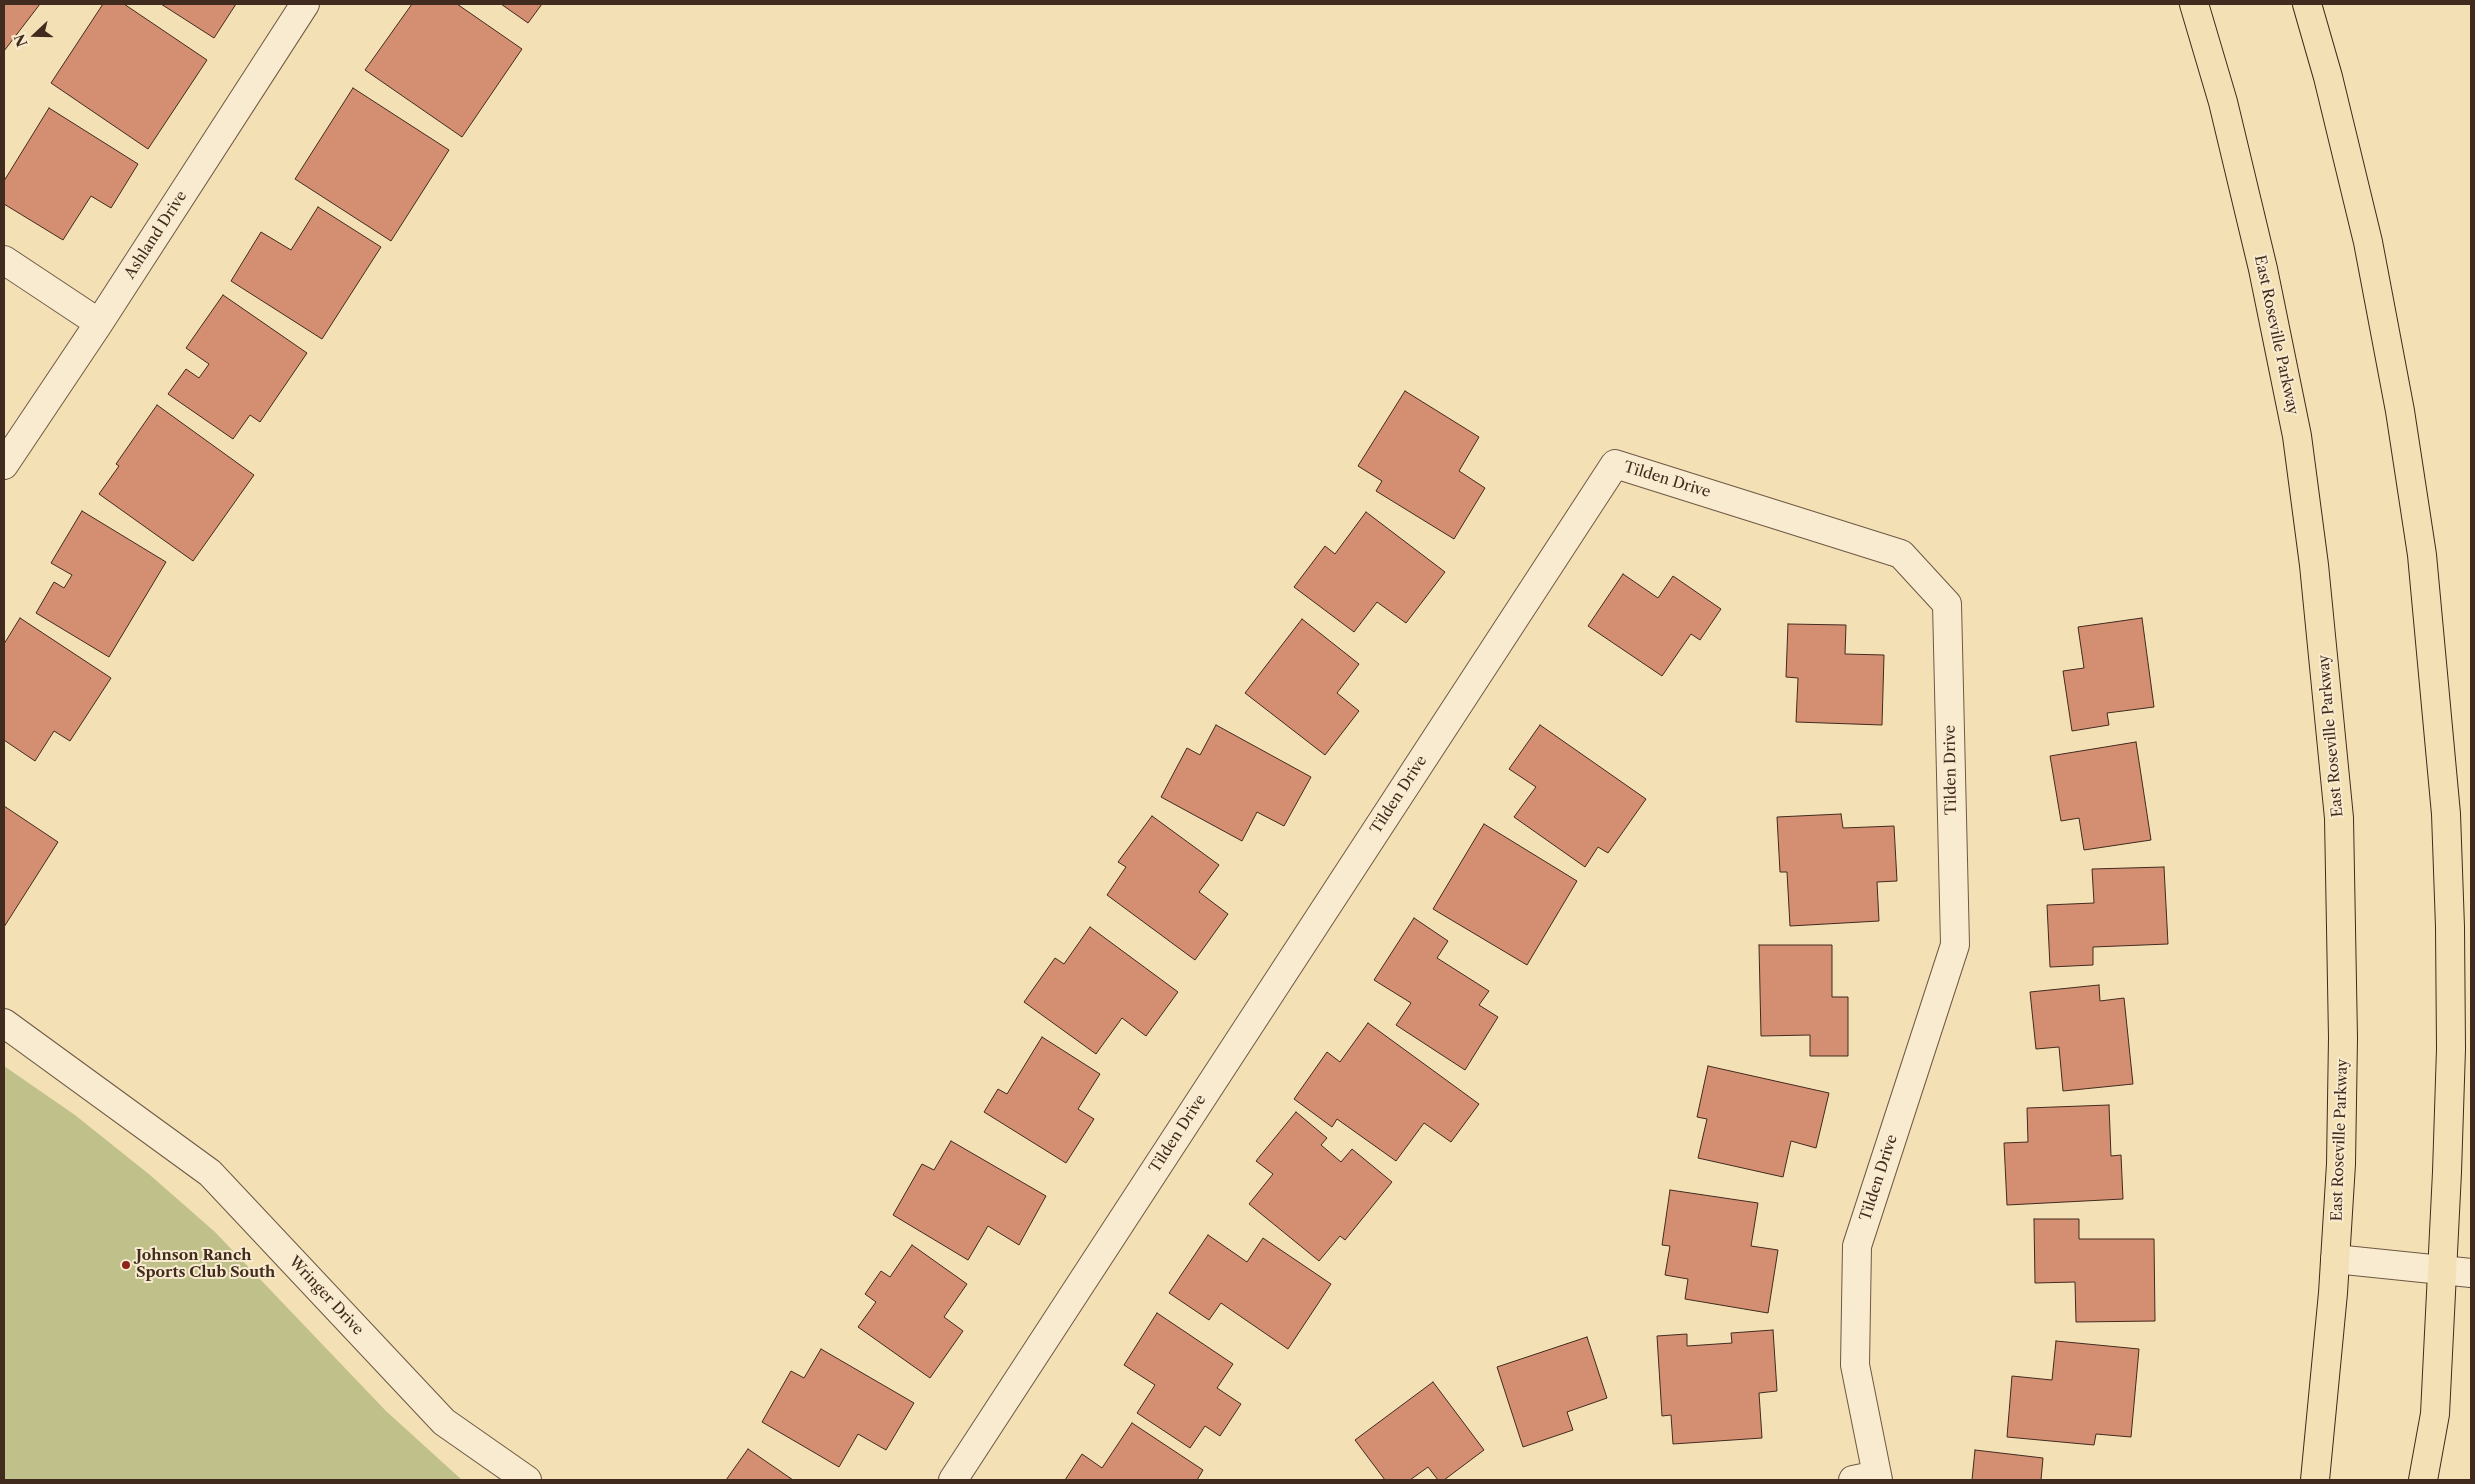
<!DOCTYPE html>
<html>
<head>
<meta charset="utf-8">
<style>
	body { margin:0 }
	#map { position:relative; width:2475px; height:1484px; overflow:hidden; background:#f4e0b5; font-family:"Libre Caslon Text",serif }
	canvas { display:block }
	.frame { position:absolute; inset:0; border:5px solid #412a1e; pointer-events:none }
	.north { position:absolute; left:10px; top:10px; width:50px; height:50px; -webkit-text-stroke:4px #f8ebcf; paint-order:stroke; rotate:249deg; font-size:14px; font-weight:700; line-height:20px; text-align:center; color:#412a1e }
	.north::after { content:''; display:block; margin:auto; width:18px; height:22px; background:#412a1e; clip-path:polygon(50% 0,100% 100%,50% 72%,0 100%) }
</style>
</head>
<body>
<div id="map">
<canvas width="2475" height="1484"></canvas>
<div class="frame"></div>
<div class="north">N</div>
</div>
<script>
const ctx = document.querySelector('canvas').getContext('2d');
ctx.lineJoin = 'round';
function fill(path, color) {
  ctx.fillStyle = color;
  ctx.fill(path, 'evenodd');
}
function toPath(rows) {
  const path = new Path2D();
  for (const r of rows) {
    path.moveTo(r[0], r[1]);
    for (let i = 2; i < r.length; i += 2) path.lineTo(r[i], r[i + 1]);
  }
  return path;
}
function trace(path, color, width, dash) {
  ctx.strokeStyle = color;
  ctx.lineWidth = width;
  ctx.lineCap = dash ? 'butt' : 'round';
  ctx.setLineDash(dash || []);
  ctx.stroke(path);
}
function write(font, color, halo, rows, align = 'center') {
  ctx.font = font + ' "Libre Caslon Text",serif';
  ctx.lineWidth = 4;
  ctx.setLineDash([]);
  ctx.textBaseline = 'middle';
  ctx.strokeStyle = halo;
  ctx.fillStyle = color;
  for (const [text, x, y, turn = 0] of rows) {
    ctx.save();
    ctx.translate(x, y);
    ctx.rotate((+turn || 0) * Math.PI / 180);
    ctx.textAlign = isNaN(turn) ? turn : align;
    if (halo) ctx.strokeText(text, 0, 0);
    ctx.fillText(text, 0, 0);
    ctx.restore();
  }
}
const green = toPath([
	[4,1066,75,1115,150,1175,215,1232,386,1411,462,1480,4,1480]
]);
const building = toPath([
	[4,4,40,4,4,51,4,4],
	[103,4,124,4,207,60,148,149,51,83,103,4],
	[161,4,236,4,214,38,161,4],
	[412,4,457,4,522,49,462,137,365,70,412,4],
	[501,4,542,4,528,23,501,4],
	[353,88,449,150,391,241,295,179,353,88],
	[49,108,138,164,111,208,91,196,63,240,4,204,4,181,49,108],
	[318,207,381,247,322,339,231,281,261,232,291,250,318,207],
	[223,295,307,353,260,422,250,415,233,439,168,394,186,369,199,378,209,364,186,348,223,295],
	[1405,391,1479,437,1459,471,1485,488,1454,539,1376,491,1382,481,1358,466,1405,391],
	[157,405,254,475,193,561,99,494,119,466,116,464,157,405],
	[82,511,166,562,109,657,36,613,54,582,64,588,72,575,51,563,82,511],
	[1366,512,1445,572,1406,623,1377,602,1354,632,1294,587,1325,546,1335,554,1366,512],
	[1623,574,1658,598,1673,576,1721,609,1700,640,1691,634,1662,676,1588,626,1623,574],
	[20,618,111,678,70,741,54,731,35,761,4,740,4,644,20,618],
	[2142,618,2154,707,2107,713,2109,725,2072,731,2063,671,2084,668,2078,627,2142,618],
	[1302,619,1359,664,1337,693,1359,711,1325,755,1245,693,1302,619],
	[1788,624,1846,625,1845,654,1884,655,1882,725,1796,722,1798,678,1786,677,1788,624],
	[1216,725,1311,777,1284,826,1257,812,1242,841,1161,797,1187,748,1200,755,1216,725],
	[1540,725,1646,799,1608,853,1598,847,1585,867,1514,817,1536,787,1509,769,1540,725],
	[2136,742,2151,840,2084,850,2079,818,2061,821,2050,756,2136,742],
	[4,806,58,842,4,927,4,806],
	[1841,814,1843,828,1894,826,1897,881,1877,882,1879,921,1790,926,1787,872,1780,872,1777,817,1841,814],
	[1152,816,1219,865,1199,892,1228,914,1195,960,1107,895,1126,867,1118,862,1152,816],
	[1484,824,1577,881,1527,965,1433,909,1484,824],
	[2164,867,2168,944,2093,947,2093,965,2050,967,2047,905,2094,903,2092,869,2164,867],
	[1414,918,1448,941,1437,958,1489,991,1479,1005,1498,1017,1465,1070,1396,1025,1411,1003,1374,980,1414,918],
	[1090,927,1178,992,1146,1036,1122,1018,1096,1054,1024,1002,1055,958,1064,964,1090,927],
	[1759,945,1832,945,1832,997,1848,997,1848,1056,1810,1056,1810,1035,1761,1036,1759,945],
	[2099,985,2100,1001,2124,998,2133,1084,2063,1091,2059,1047,2036,1049,2030,992,2099,985],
	[1368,1023,1479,1104,1451,1142,1424,1123,1396,1161,1337,1119,1332,1127,1294,1099,1327,1052,1340,1062,1368,1023],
	[1042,1037,1100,1074,1078,1109,1094,1119,1066,1163,984,1112,998,1089,1007,1094,1042,1037],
	[1708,1066,1829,1093,1816,1148,1791,1141,1783,1177,1698,1158,1707,1119,1697,1117,1708,1066],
	[2109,1105,2111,1156,2121,1155,2123,1199,2007,1205,2004,1143,2028,1142,2027,1108,2109,1105],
	[1296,1112,1327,1138,1321,1145,1341,1162,1352,1149,1392,1182,1345,1240,1340,1236,1319,1261,1249,1204,1273,1174,1256,1161,1296,1112],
	[951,1141,1046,1196,1019,1245,988,1226,968,1260,893,1215,922,1164,934,1170,951,1141],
	[1670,1190,1758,1203,1751,1246,1778,1250,1768,1313,1685,1299,1688,1279,1665,1275,1670,1246,1662,1245,1670,1190],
	[2034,1219,2079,1219,2079,1239,2154,1239,2155,1321,2076,1322,2075,1282,2035,1283,2034,1219],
	[1208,1235,1247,1262,1263,1238,1331,1284,1288,1349,1221,1303,1209,1320,1169,1293,1208,1235],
	[912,1245,967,1284,944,1317,963,1331,930,1378,858,1327,876,1302,865,1294,881,1271,890,1277,912,1245],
	[1157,1313,1233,1364,1217,1388,1241,1404,1220,1436,1205,1426,1190,1448,1137,1413,1155,1385,1124,1365,1157,1313],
	[1773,1330,1777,1391,1759,1393,1762,1438,1673,1444,1671,1415,1662,1416,1657,1336,1687,1334,1687,1346,1732,1343,1731,1333,1773,1330],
	[1587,1337,1607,1398,1567,1412,1573,1430,1523,1447,1497,1367,1587,1337],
	[2056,1341,2139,1349,2131,1437,2096,1434,2094,1445,2007,1437,2012,1376,2052,1380,2056,1341],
	[821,1349,914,1403,886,1450,858,1434,839,1467,762,1422,791,1371,804,1378,821,1349],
	[1433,1382,1484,1450,1444,1480,1438,1480,1428,1467,1410,1480,1385,1480,1355,1440,1433,1382],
	[1132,1423,1203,1470,1197,1480,1065,1480,1082,1454,1102,1468,1132,1423],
	[748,1449,793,1480,726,1480,748,1449],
	[1975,1450,2043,1458,2041,1480,1972,1480,1975,1450]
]);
const minor = toPath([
	[4,260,99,323],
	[4,465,99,323,305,4],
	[4,1023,210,1173,444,1422,527,1480],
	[2335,1259,2471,1273],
	[953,1480,1615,464,1901,554,1947,604,1955,945,1857,1246,1855,1365,1878,1480],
	[1853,1480,1877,1475]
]);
const major = toPath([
	[2194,4,2223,102,2263,269,2297,436,2314,565,2339,818,2343,1038,2341,1164,2333,1293,2315,1480],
	[2307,4,2328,77,2368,242,2400,411,2422,555,2446,814,2450,927,2451,1049,2447,1172,2435,1414,2423,1480]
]);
const markers = [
	[126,1265,5,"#8f2418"]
];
const streetNames = [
	["Ashland Drive",156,235,-57],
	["East Roseville Parkway",2276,335,78],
	["Tilden Drive",1667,480,17],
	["East Roseville Parkway",2331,736,-95],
	["Tilden Drive",1951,770,-91],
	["Tilden Drive",1399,795,-57],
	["Tilden Drive",1178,1134,-57],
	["East Roseville Parkway",2340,1140,-88],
	["Tilden Drive",1879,1178,-72],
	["Wringer Drive",326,1296,47]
];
const poiNames = [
	["Johnson Ranch",136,1256],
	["Sports Club South",136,1273]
];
fill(green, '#c0c18a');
fill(building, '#d48f72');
trace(building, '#412a1e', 1);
trace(minor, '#6e5844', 30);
trace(major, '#412a1e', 30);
trace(minor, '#f8ebcf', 28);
trace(major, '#f4e0b5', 28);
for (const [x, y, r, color] of markers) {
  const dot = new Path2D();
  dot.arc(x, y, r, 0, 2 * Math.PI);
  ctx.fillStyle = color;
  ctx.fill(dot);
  trace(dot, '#f8ebcf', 2);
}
write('15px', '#412a1e', '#f8ebcf', streetNames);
write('bold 15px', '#412a1e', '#f8ebcf', poiNames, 'left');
</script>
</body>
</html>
